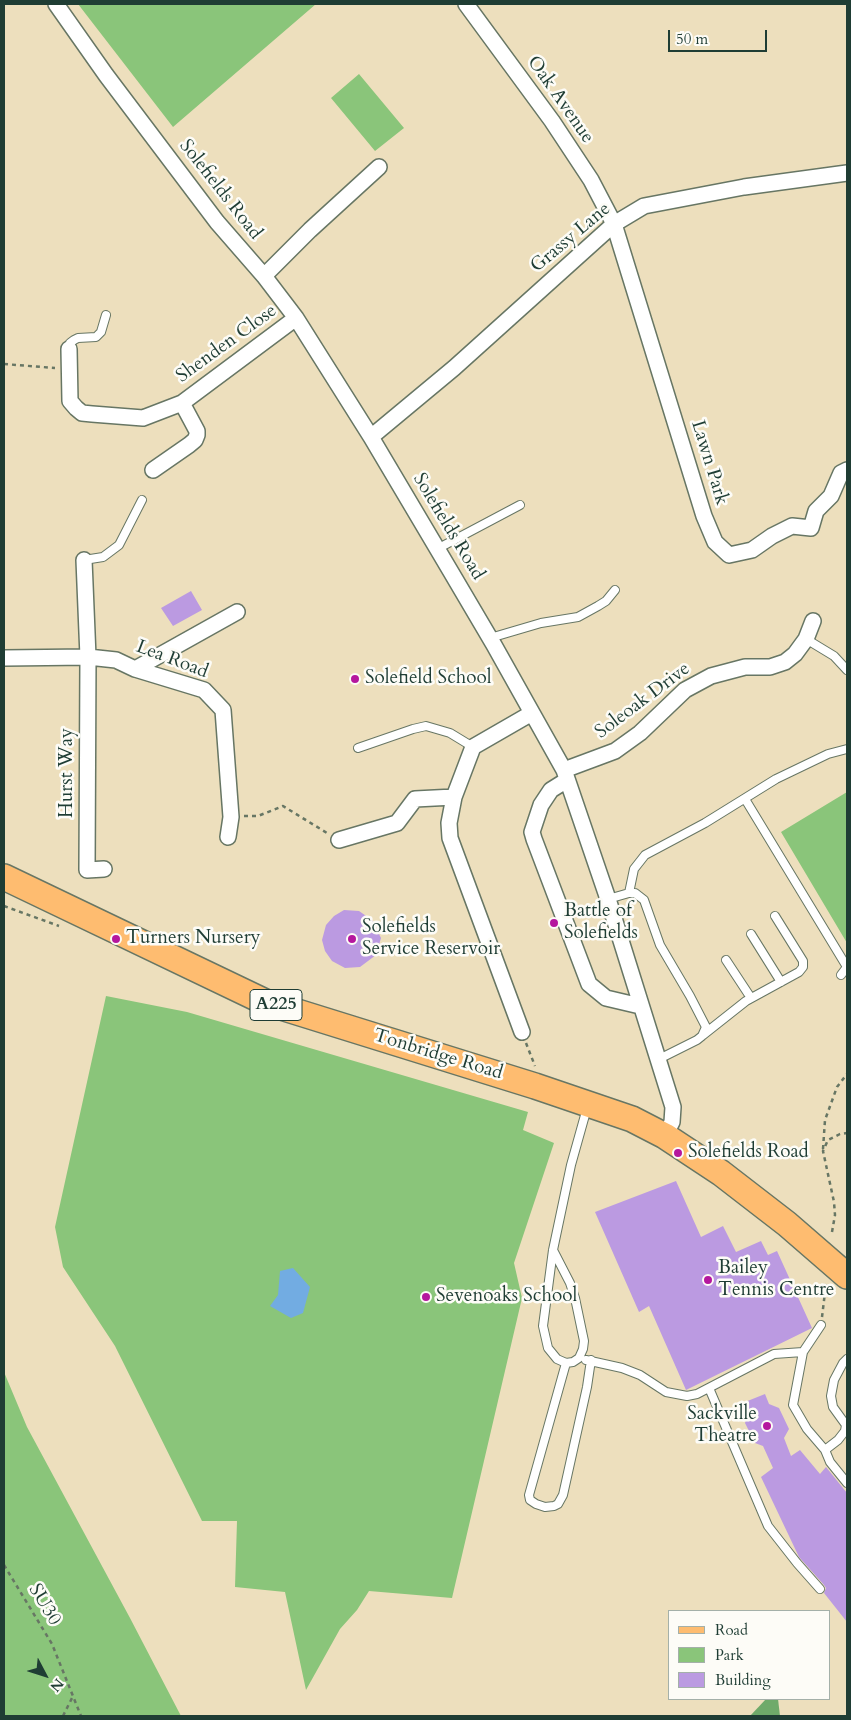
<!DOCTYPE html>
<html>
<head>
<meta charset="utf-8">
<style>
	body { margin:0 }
	#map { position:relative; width:851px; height:1720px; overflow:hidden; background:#eddfbd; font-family:Cardo,serif }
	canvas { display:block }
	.frame { position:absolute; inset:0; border:5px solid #1f3d34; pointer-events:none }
	.legend { position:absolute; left:668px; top:1610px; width:162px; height:90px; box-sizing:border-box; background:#fdfcf7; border:1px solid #a4b0a9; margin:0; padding:6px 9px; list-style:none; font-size:15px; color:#1f3d34 }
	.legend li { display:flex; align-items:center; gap:10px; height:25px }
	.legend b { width:25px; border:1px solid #a4b0a9 }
	.north { position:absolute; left:20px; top:1650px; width:50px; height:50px; -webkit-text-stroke:4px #fdfcf7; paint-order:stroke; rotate:130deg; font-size:14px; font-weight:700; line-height:20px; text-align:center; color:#1f3d34 }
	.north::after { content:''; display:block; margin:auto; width:18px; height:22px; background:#1f3d34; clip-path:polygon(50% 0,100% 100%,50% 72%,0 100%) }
	.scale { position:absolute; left:668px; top:30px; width:99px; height:22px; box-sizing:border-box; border:2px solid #1f3d34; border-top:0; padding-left:6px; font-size:15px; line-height:18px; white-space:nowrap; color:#1f3d34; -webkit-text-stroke:4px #fdfcf7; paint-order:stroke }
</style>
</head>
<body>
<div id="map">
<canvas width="851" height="1720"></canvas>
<div class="frame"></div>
<ul class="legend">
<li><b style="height:6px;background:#febc70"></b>Road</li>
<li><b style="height:14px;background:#8ac57a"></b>Park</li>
<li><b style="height:14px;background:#bb9ae1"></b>Building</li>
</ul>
<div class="north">N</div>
<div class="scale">50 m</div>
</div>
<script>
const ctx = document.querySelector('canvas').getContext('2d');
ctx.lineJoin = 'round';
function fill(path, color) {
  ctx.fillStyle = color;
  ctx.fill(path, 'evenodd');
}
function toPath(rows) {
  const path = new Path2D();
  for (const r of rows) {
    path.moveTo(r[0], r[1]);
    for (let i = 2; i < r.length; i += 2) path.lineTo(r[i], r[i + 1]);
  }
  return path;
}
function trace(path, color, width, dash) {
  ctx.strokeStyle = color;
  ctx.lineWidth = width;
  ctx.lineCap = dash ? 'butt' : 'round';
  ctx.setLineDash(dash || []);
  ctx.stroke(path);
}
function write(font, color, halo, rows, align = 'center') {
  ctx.font = font + ' Cardo,serif';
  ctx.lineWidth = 5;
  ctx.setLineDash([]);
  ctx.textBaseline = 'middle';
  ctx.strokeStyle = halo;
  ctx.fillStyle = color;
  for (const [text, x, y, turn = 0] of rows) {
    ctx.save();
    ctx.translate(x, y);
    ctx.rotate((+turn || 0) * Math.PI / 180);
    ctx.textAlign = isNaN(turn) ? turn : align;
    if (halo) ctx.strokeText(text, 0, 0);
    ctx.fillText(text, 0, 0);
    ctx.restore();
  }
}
const green = toPath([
	[78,4,316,4,173,127],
	[359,74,404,128,375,151,331,98],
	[847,792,847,943,781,832],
	[106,996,187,1012,528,1112,523,1130,554,1143,514,1263,522,1298,452,1598,369,1591,357,1610,340,1629,306,1690,285,1592,235,1587,237,1521,202,1521,115,1346,63,1267,55,1227],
	[4,1372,27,1427,130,1618,181,1716,4,1716]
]);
const forest = toPath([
	[766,1699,778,1699,780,1716,750,1716]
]);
const water = toPath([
	[293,1268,310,1287,303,1313,291,1318,270,1306,278,1295,280,1271]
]);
const building = toPath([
	[191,591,202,610,173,626,161,608],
	[344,910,359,911,372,920,381,938,376,955,360,967,345,968,332,961,325,951,322,940,326,925,334,916],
	[676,1181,701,1237,723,1226,736,1252,761,1241,768,1255,777,1251,812,1328,686,1390,649,1306,639,1312,595,1212],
	[765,1394,769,1404,779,1408,789,1429,784,1438,791,1456,800,1450,820,1474,826,1467,847,1493,847,1622,824,1593,826,1588,824,1585,799,1557,761,1477,773,1468,763,1446,755,1443,745,1423,749,1412,745,1402]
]);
const path = toPath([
	[4,364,55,368],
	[244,816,258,816,283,806,327,833],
	[4,906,59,926],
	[526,1043,535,1066],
	[823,1149,825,1120,837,1087,847,1074],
	[832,1232,835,1215,834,1202,823,1151,828,1140,840,1134,847,1133],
	[822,1317,826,1284],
	[4,1565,52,1644,81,1716],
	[63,1716,73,1696]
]);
const lane = toPath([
	[69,349,70,343,74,340,78,338,96,337,101,332,106,315],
	[437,549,520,505],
	[84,560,103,557,119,545,142,500],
	[490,638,541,623,578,617,598,606,606,601,615,590],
	[806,639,834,656,847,670],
	[358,748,413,729,426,726,450,733,473,747],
	[745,799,847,967],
	[629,893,634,869,645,855,705,823,776,779,828,754,847,749],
	[608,899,629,893,635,893,644,900,660,945,690,996,706,1027,702,1036,697,1040,659,1059],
	[751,934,781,982],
	[726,960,751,998],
	[841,975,847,967],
	[703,1035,746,1001,799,972,803,967,803,961,775,916],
	[553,1250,570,1283,575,1298,584,1341,583,1349,579,1358,573,1362,566,1363,557,1359,548,1348,543,1326,553,1250,571,1165,587,1108],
	[821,1325,803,1352,793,1405,807,1429,825,1450,830,1462,847,1483],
	[586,1360,622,1368,640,1375,666,1392,687,1396,697,1394,774,1354,803,1352],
	[566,1363,529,1495,530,1500,536,1504,545,1507,554,1506,558,1504,563,1495,587,1387,591,1360],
	[709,1388,768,1526,797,1563,820,1589],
	[825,1450,838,1440,845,1431,846,1425,833,1407,831,1396,834,1380,843,1363,847,1359]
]);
const street = toPath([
	[56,4,106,75,217,222,264,276,296,318,371,437,451,572,494,645,564,770,608,899,673,1107,672,1122,665,1136],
	[466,4,552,121,591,180,614,224,704,516,715,542,729,555,752,550,772,536,792,526,811,528,816,511,831,496,841,473,847,470],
	[264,276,310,230,379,167],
	[69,349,70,401,76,408,82,413,92,414,143,418,182,403,296,318],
	[371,437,454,368,614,224,644,206,744,187,847,173],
	[153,470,189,445,195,440,197,435,197,431,182,403],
	[84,560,88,657,87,870,104,869],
	[4,658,88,657,116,660,135,669,204,690,223,710,231,817,228,837],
	[135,669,237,612],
	[564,770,615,751,640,733,685,690,711,676,745,667,770,667,785,662,795,654,806,639,813,621],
	[567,780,551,790,541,805,532,832,534,839,589,984,606,998,640,1006],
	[339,840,397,823,415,799,454,797],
	[522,1032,450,838,449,823,454,797,473,747,532,713]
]);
const primary = toPath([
	[4,877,265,1002,535,1086,632,1119,665,1136,721,1173,787,1224,847,1276]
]);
const markers = [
	[355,679,5,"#b5179e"],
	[554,923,5,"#b5179e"],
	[116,939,5,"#b5179e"],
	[352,939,5,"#b5179e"],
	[678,1153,5,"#b5179e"],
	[708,1280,5,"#b5179e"],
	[426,1297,5,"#b5179e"],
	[767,1426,5,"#b5179e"]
];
const shields = [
	[276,1005,52]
];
const shieldNames = [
	["A225",276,1005]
];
const streetNames = [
	["Oak Avenue",560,100,55],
	["Solefields Road",220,190,52],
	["Grassy Lane",571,238,-40],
	["Shenden Close",227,344,-36],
	["Lawn Park",709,463,73],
	["Solefields Road",448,527,59],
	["Lea Road",172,660,21],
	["Soleoak Drive",643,701,-37],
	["Hurst Way",68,773,-90],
	["Tonbridge Road",438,1055,17],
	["SU30",44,1605,59]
];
const poiNames = [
	["Solefield School",365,679],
	["Battle of",564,912],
	["Solefields",564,934],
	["Solefields",362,928],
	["Service Reservoir",362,950],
	["Turners Nursery",126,939],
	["Solefields Road",688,1153],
	["Bailey",718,1269],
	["Tennis Centre",718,1291],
	["Sevenoaks School",436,1297],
	["Sackville",757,1415,"right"],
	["Theatre",757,1437,"right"]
];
fill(green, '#8ac57a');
fill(forest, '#6faa6a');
fill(water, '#72ace2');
fill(building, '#bb9ae1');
trace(lane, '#677664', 10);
trace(street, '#677664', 18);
trace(primary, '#677664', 28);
trace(path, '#677664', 2.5, [4, 4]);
trace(lane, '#fff', 8);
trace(street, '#fff', 15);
trace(primary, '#febc70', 25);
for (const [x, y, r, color] of markers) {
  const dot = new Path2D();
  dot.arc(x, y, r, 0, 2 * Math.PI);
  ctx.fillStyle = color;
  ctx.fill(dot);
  trace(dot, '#fdfcf7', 2);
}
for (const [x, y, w] of shields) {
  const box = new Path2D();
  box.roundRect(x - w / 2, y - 15.5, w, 31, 4);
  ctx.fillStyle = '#fdfcf7';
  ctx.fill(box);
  trace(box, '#1f3d34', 1);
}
write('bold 18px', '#1f3d34', null, shieldNames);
write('19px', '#1f3d34', '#fdfcf7', streetNames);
write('19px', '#1f3d34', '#fdfcf7', poiNames, 'left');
</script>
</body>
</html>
